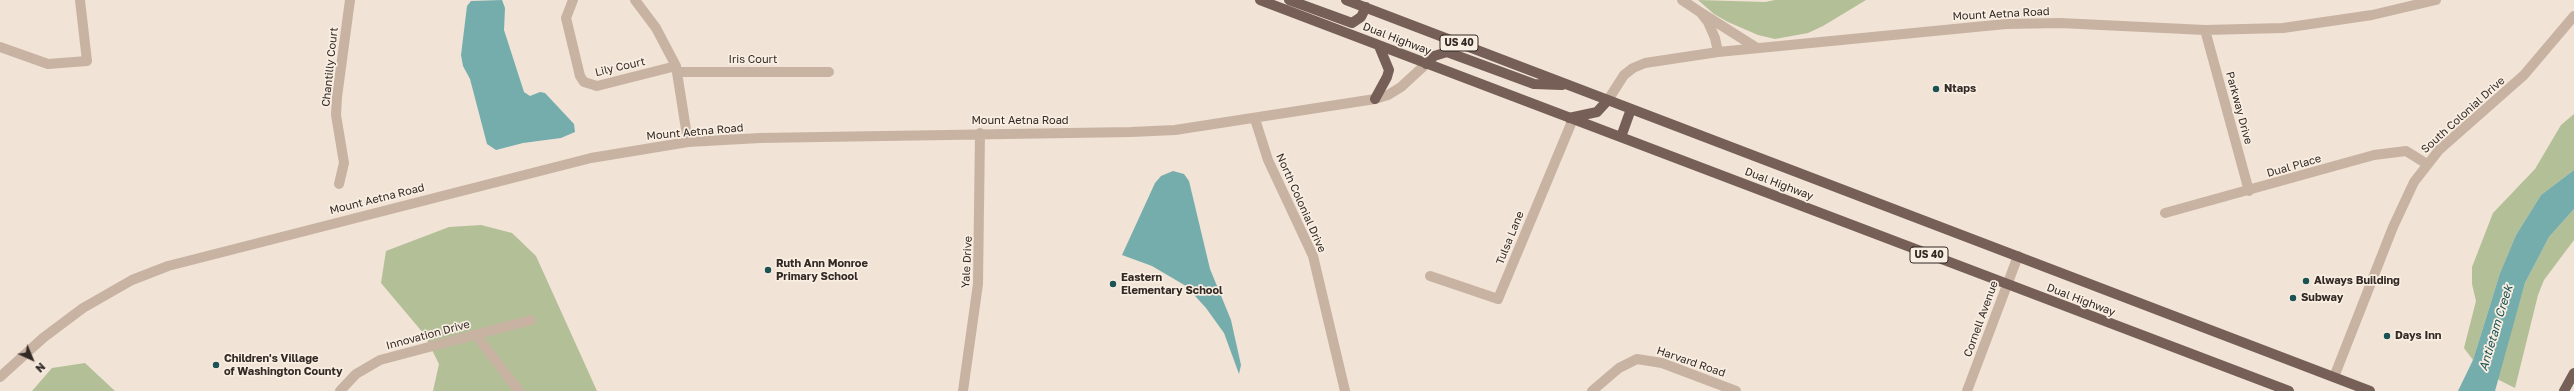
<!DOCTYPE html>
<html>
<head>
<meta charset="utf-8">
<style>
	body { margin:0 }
	#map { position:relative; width:2574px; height:391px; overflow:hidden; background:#f1e3d6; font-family:"Golos Text",sans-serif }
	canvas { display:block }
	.north { position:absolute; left:12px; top:339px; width:40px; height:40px; -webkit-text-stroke:3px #f9eee2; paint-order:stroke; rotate:136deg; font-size:11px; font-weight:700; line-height:16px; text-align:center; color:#332925 }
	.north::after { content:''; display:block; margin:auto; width:14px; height:18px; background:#332925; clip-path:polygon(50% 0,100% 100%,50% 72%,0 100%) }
</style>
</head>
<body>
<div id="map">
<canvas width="2574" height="391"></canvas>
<div class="north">N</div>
</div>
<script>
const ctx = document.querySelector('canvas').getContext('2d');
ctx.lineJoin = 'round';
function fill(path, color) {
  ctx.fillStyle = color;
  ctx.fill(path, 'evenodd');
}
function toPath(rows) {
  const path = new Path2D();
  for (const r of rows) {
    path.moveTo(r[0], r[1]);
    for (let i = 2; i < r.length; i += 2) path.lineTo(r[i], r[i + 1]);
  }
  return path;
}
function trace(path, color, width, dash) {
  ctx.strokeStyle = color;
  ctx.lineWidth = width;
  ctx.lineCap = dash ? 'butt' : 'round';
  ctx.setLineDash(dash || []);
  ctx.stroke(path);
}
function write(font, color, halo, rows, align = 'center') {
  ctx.font = font + ' "Golos Text",sans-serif';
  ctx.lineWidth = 3.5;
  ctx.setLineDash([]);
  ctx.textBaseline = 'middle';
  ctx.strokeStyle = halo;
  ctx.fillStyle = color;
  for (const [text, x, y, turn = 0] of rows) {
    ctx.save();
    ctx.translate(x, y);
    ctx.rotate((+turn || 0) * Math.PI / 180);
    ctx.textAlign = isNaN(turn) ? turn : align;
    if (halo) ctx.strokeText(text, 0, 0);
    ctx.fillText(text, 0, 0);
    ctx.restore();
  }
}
const green = toPath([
	[1698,0,1765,2,1775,0,1866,0,1823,26,1808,33,1775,39,1758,35,1728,22,1714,14],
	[2574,114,2574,170,2541,195,2516,235,2500,273,2473,360,2464,348,2476,301,2472,284,2472,267,2493,213,2535,169,2561,125],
	[2574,209,2574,240,2544,280,2538,295,2515,388,2497,379,2525,283,2549,237],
	[481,225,512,233,536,256,597,391,433,391,439,364,424,334,381,283,386,251,449,227],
	[85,363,115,391,32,391,52,368]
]);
const water = toPath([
	[502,0,505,8,504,30,524,92,530,96,540,92,545,93,574,124,575,132,561,138,523,143,496,150,487,144,470,79,463,66,461,55,467,6,471,1],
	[2574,170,2574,209,2549,237,2525,283,2495,391,2458,391,2473,360,2500,273,2516,235,2541,195],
	[1173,171,1184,174,1189,181,1210,269,1231,320,1241,365,1239,374,1224,333,1206,308,1186,286,1152,266,1122,255,1155,183,1161,176]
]);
const minor = toPath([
	[573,0,566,18,580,76,584,82,597,86,676,66],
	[635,0,656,28,676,66,688,142],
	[1682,0,1700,12,1708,22,1715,38,1718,52],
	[1700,12,1757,48],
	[2205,30,2249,191],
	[0,47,48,64,87,61,80,0],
	[677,72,829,72],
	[1608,100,1624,75,1633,68,1645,63,1718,52,2006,24,2060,23,2205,30,2283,28,2372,15,2436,0],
	[1255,119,1268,160,1313,256,1345,391],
	[339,184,344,163,336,115,337,97,350,0],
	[2165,213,2374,155,2406,151,2427,164],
	[1430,276,1498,299,1573,119],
	[476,335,519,391],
	[0,377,43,338,83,308,132,280,168,266,591,158,688,142,760,138,1131,132,1175,130,1375,99,1388,95,1401,87,1426,64],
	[2334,377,2393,227,2414,182,2439,150,2524,75,2574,16],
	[340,391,356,374,380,360,531,320],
	[963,391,978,284,980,133],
	[1592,391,1619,368,1637,359,1662,363,1736,391],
	[1967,391,2018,256]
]);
const major = toPath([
	[1260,0,2289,391],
	[1289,0,1352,23,1361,17,1366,7],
	[1346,0,2370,391],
	[1426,64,1434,56,1447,52,1534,84,1562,85],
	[1375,99,1387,77,1389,70,1379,46],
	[1569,118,1597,112,1608,100],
	[1621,137,1631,109],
	[2564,391,2574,373]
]);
const markers = [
	[1936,89,4,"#1b5254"],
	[768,270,4,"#1b5254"],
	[2306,281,4,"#1b5254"],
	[1113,284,4,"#1b5254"],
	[2293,298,4,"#1b5254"],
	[2387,336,4,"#1b5254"],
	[216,365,4,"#1b5254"]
];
const shields = [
	[1459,43,38],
	[1929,255,38]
];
const shieldNames = [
	["US 40",1459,43],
	["US 40",1929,255]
];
const streetNames = [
	["Mount Aetna Road",2001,14,-3],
	["Dual Highway",1397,39,21],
	["Iris Court",753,60],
	["Chantilly Court",330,67,-84],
	["Lily Court",620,67,-13],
	["Parkway Drive",2239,108,75],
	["South Colonial Drive",2463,115,-42],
	["Mount Aetna Road",1020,121],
	["Mount Aetna Road",695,132,-5],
	["Dual Place",2294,166,-16],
	["Dual Highway",1779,184,21],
	["Mount Aetna Road",377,199,-14],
	["North Colonial Drive",1301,203,66],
	["Tulsa Lane",1510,238,-68],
	["Yale Drive",967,262,-87],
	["Dual Highway",2081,300,21],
	["Cornell Avenue",1981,319,-70],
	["Innovation Drive",428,335,-15],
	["Harvard Road",1691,362,19]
];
const poiNames = [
	["Ntaps",1944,89],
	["Ruth Ann Monroe",776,264],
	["Primary School",776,277],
	["Eastern",1121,278],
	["Elementary School",1121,291],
	["Always Building",2314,281],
	["Subway",2301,298],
	["Days Inn",2395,336],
	["Children's Village",224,359],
	["of Washington County",224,372]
];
const waterNames = [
	["Antietam Creek",2496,328,-73]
];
fill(green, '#b3bf97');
fill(water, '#75adad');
trace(minor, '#c8b3a3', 10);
trace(major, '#755f56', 10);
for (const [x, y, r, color] of markers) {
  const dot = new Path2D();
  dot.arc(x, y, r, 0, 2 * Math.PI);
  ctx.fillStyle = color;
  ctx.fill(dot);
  trace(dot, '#f9eee2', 1.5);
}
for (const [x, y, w] of shields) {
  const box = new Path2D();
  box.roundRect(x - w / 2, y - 8, w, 16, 3);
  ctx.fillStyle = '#f9eee2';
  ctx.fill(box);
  trace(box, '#332925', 1);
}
write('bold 10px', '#332925', null, shieldNames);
write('11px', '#332925', '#f9eee2', streetNames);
write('bold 11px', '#332925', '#f9eee2', poiNames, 'left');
write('italic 12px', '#1b5254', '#f9eee2', waterNames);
</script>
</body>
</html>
